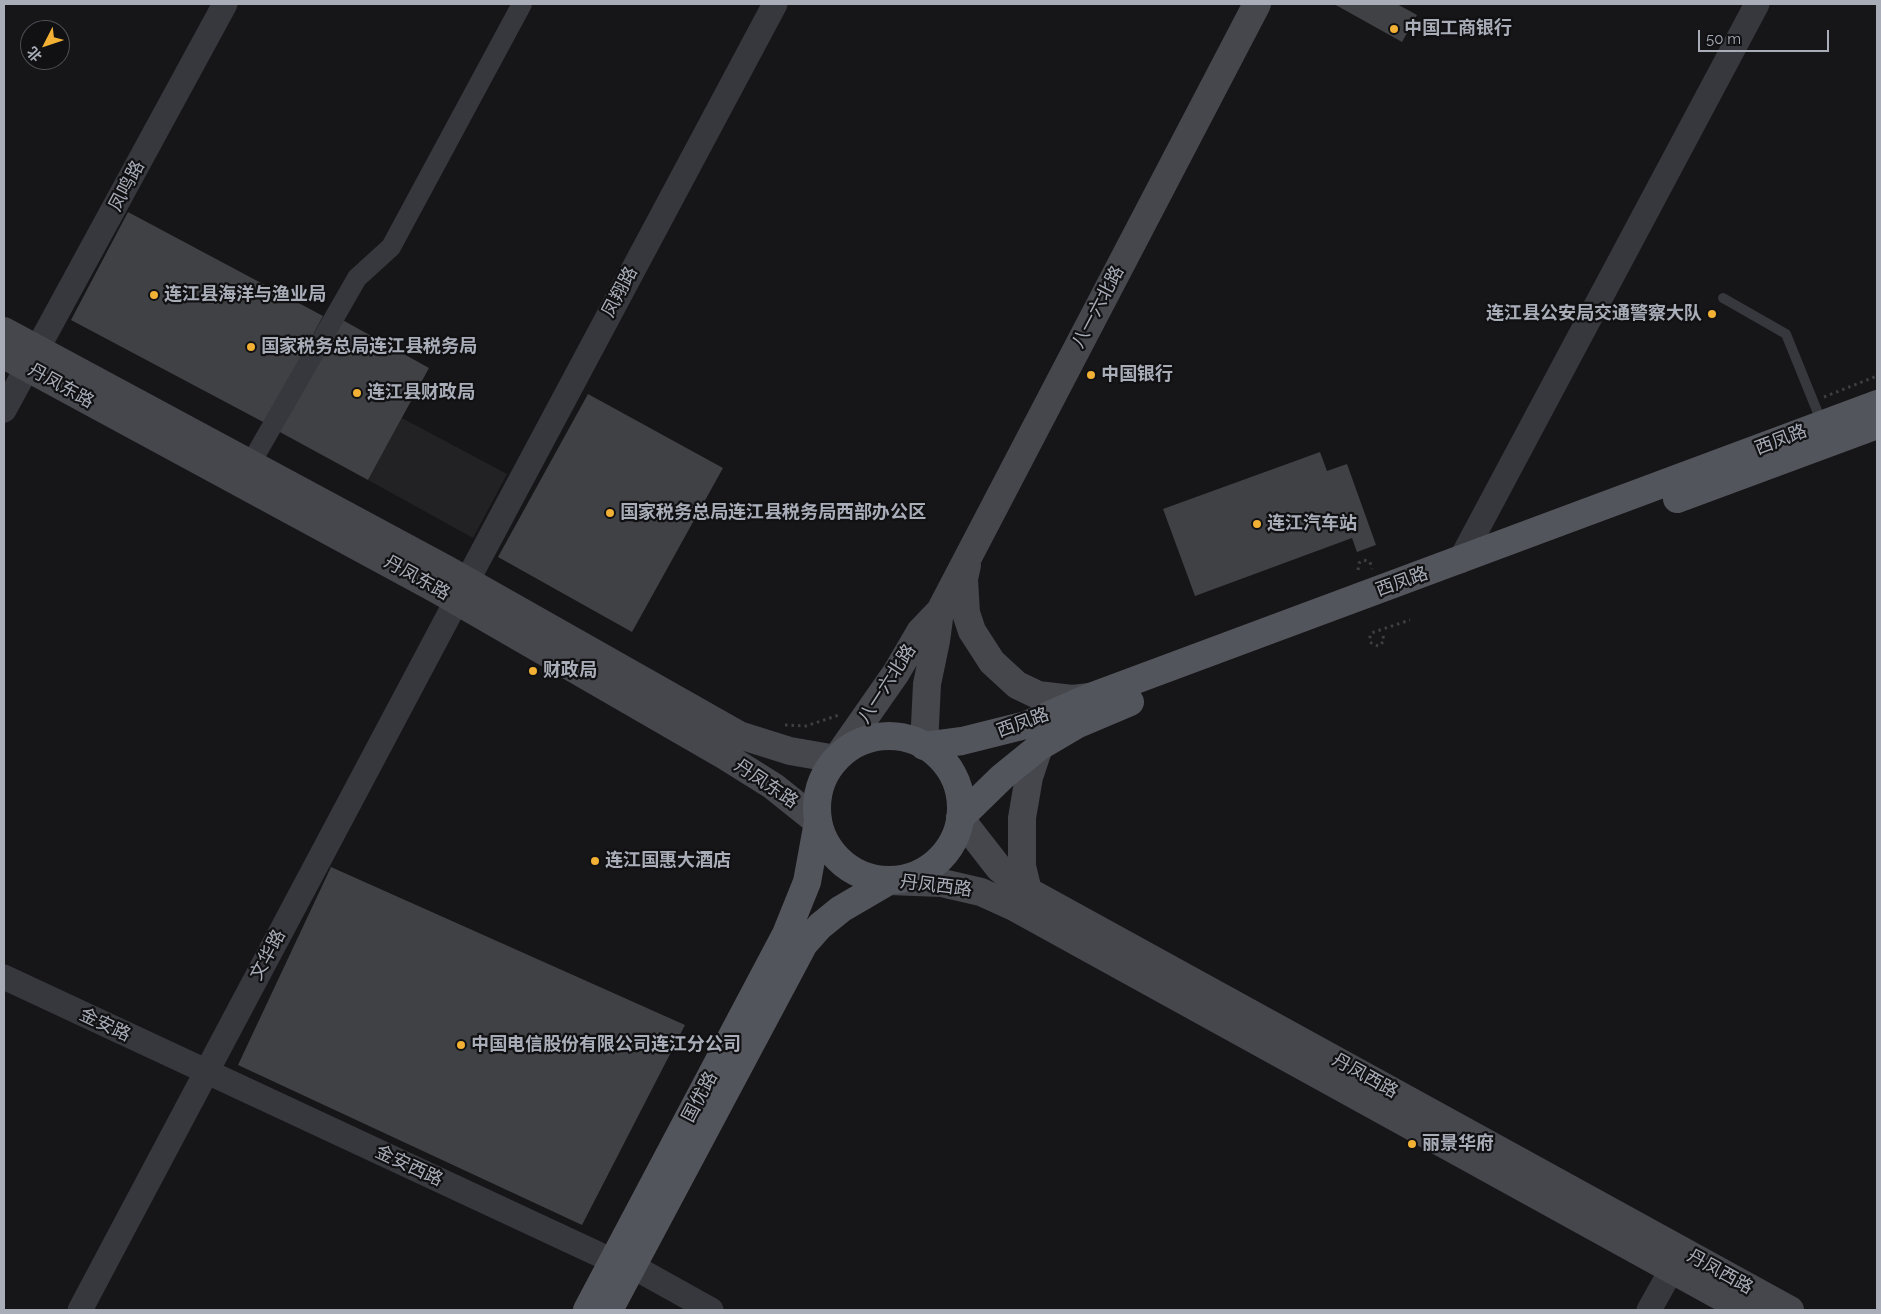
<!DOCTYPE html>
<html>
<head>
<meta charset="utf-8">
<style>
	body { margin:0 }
	#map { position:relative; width:1881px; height:1314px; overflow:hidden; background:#161618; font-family:Raleway,"Noto Sans SC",sans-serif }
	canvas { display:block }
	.frame { position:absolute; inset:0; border:5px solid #a8adb8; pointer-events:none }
	.north { position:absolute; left:20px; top:20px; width:50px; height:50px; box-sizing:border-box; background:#111113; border:1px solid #4d4f55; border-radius:50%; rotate:229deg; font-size:14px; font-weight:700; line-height:20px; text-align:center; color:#a8adb8 }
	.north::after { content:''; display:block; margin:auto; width:18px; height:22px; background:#f2b134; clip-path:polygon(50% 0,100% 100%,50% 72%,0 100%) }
	.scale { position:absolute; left:1698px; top:30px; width:131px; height:22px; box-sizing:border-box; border:2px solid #a8adb8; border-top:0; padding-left:6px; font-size:15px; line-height:18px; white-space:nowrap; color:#a8adb8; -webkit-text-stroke:4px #111113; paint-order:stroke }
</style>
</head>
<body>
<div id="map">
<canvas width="1881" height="1314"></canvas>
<div class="frame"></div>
<div class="north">北</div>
<div class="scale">50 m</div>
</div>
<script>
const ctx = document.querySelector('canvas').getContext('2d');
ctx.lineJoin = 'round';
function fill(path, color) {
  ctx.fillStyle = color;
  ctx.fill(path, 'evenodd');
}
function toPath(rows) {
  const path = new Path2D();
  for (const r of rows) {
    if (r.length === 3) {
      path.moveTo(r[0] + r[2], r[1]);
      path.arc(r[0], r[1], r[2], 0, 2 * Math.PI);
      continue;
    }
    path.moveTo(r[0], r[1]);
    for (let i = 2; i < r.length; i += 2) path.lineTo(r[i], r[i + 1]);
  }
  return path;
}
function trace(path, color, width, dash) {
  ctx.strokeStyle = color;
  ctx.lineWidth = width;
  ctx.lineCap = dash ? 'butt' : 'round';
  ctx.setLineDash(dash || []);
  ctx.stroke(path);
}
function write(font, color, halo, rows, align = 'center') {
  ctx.font = font + ' Raleway,"Noto Sans SC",sans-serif';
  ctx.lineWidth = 4.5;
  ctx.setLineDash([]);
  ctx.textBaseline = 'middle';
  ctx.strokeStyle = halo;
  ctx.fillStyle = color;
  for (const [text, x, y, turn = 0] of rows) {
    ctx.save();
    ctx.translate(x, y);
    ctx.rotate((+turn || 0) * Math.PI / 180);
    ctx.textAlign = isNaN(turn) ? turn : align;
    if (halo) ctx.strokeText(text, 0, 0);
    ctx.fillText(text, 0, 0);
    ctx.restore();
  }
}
const built = toPath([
	[402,418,507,474,473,538,368,480]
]);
const building = toPath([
	[1334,4,1397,4,1417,15,1402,42],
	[128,212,323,316,265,423,71,320],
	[339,318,429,368,368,480,278,431],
	[588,394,723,468,632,632,498,557],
	[1320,452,1327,471,1347,464,1376,545,1357,552,1352,538,1195,596,1163,509],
	[331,867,685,1025,582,1225,238,1065]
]);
const path = toPath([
	[1824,397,1877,376],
	[1358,570,1359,563,1364,560,1370,562,1372,569],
	[1383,636,1384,641,1379,646,1374,645,1370,642,1370,635,1374,632,1410,620],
	[785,725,806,726,839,715]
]);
const service = toPath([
	[1723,298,1786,334,1822,423]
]);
const minor = toPath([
	[244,475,357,278,391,247,522,4]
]);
const tertiary = toPath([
	[4,410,225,4],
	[1460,561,1757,4],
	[467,581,775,4],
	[4,977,613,1261],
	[632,1266,711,1310],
	[80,1310,457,600],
	[1649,1310,1682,1251]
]);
const secondary = toPath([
	[4,331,446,569,739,735,790,751,836,759,896,673,920,632,940,611,1257,4],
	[4,355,434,588,725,756,773,786,818,822],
	[967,565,964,579,966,613,972,631,992,662,1017,685,1038,695,1072,699,1090,697],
	[924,746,927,684,936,641,940,611],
	[960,818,999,868,1028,891,1790,1310],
	[889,881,942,883,981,892,1014,907,1745,1310],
	[1028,891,1022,866,1022,818,1029,777,1039,747]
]);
const primary = toPath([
	[1677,499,1877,425],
	[889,808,72],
	[924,746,962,741,1026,725,1090,697,1877,404],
	[960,818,1002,777,1039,747,1078,724,1130,702],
	[587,1310,786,934,807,882,818,822],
	[609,1310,804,944,820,926,841,909,889,881]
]);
const markers = [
	[1394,29,5,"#f2b134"],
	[154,295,5,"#f2b134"],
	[1712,314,5,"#f2b134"],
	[251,347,5,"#f2b134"],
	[1091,375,5,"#f2b134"],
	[357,393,5,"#f2b134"],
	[610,513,5,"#f2b134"],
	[1257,524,5,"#f2b134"],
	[533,671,5,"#f2b134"],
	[595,861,5,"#f2b134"],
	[461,1045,5,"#f2b134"],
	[1412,1144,5,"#f2b134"]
];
const poiNames = [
	["中国工商银行",1404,29],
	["连江县海洋与渔业局",164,295],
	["连江县公安局交通警察大队",1702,314,"right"],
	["国家税务总局连江县税务局",261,347],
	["中国银行",1101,375],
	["连江县财政局",367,393],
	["国家税务总局连江县税务局西部办公区",620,513],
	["连江汽车站",1267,524],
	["财政局",543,671],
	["连江国惠大酒店",605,861],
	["中国电信股份有限公司连江分公司",471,1045],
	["丽景华府",1422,1144]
];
const streetNames = [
	["凤鸣路",127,186,-62],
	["凤翔路",620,292,-62],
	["八一六北路",1098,307,-62],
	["丹凤东路",61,386,29],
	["西凤路",1781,440,-21],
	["丹凤东路",417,578,29],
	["西凤路",1402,582,-20],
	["八一六北路",887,684,-57],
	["西凤路",1023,723,-20],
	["丹凤东路",766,784,34],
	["丹凤西路",936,886,7],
	["文华路",268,955,-62],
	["金安路",105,1025,25],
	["丹凤西路",1365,1076,29],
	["国优路",700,1097,-62],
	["金安西路",409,1166,25],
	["丹凤西路",1720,1272,29]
];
fill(built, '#222225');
fill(building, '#404145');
trace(path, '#3d3f44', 3, [2.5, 4]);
trace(service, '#37383d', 10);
trace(minor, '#37383d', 20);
trace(tertiary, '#37383d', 25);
trace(secondary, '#45474d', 28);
trace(primary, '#53555c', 28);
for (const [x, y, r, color] of markers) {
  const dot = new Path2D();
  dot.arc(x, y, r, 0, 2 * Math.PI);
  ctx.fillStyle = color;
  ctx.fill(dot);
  trace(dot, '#111113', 2);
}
write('bold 18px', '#a8adb8', '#111113', poiNames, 'left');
write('18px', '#a8adb8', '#111113', streetNames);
</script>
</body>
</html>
